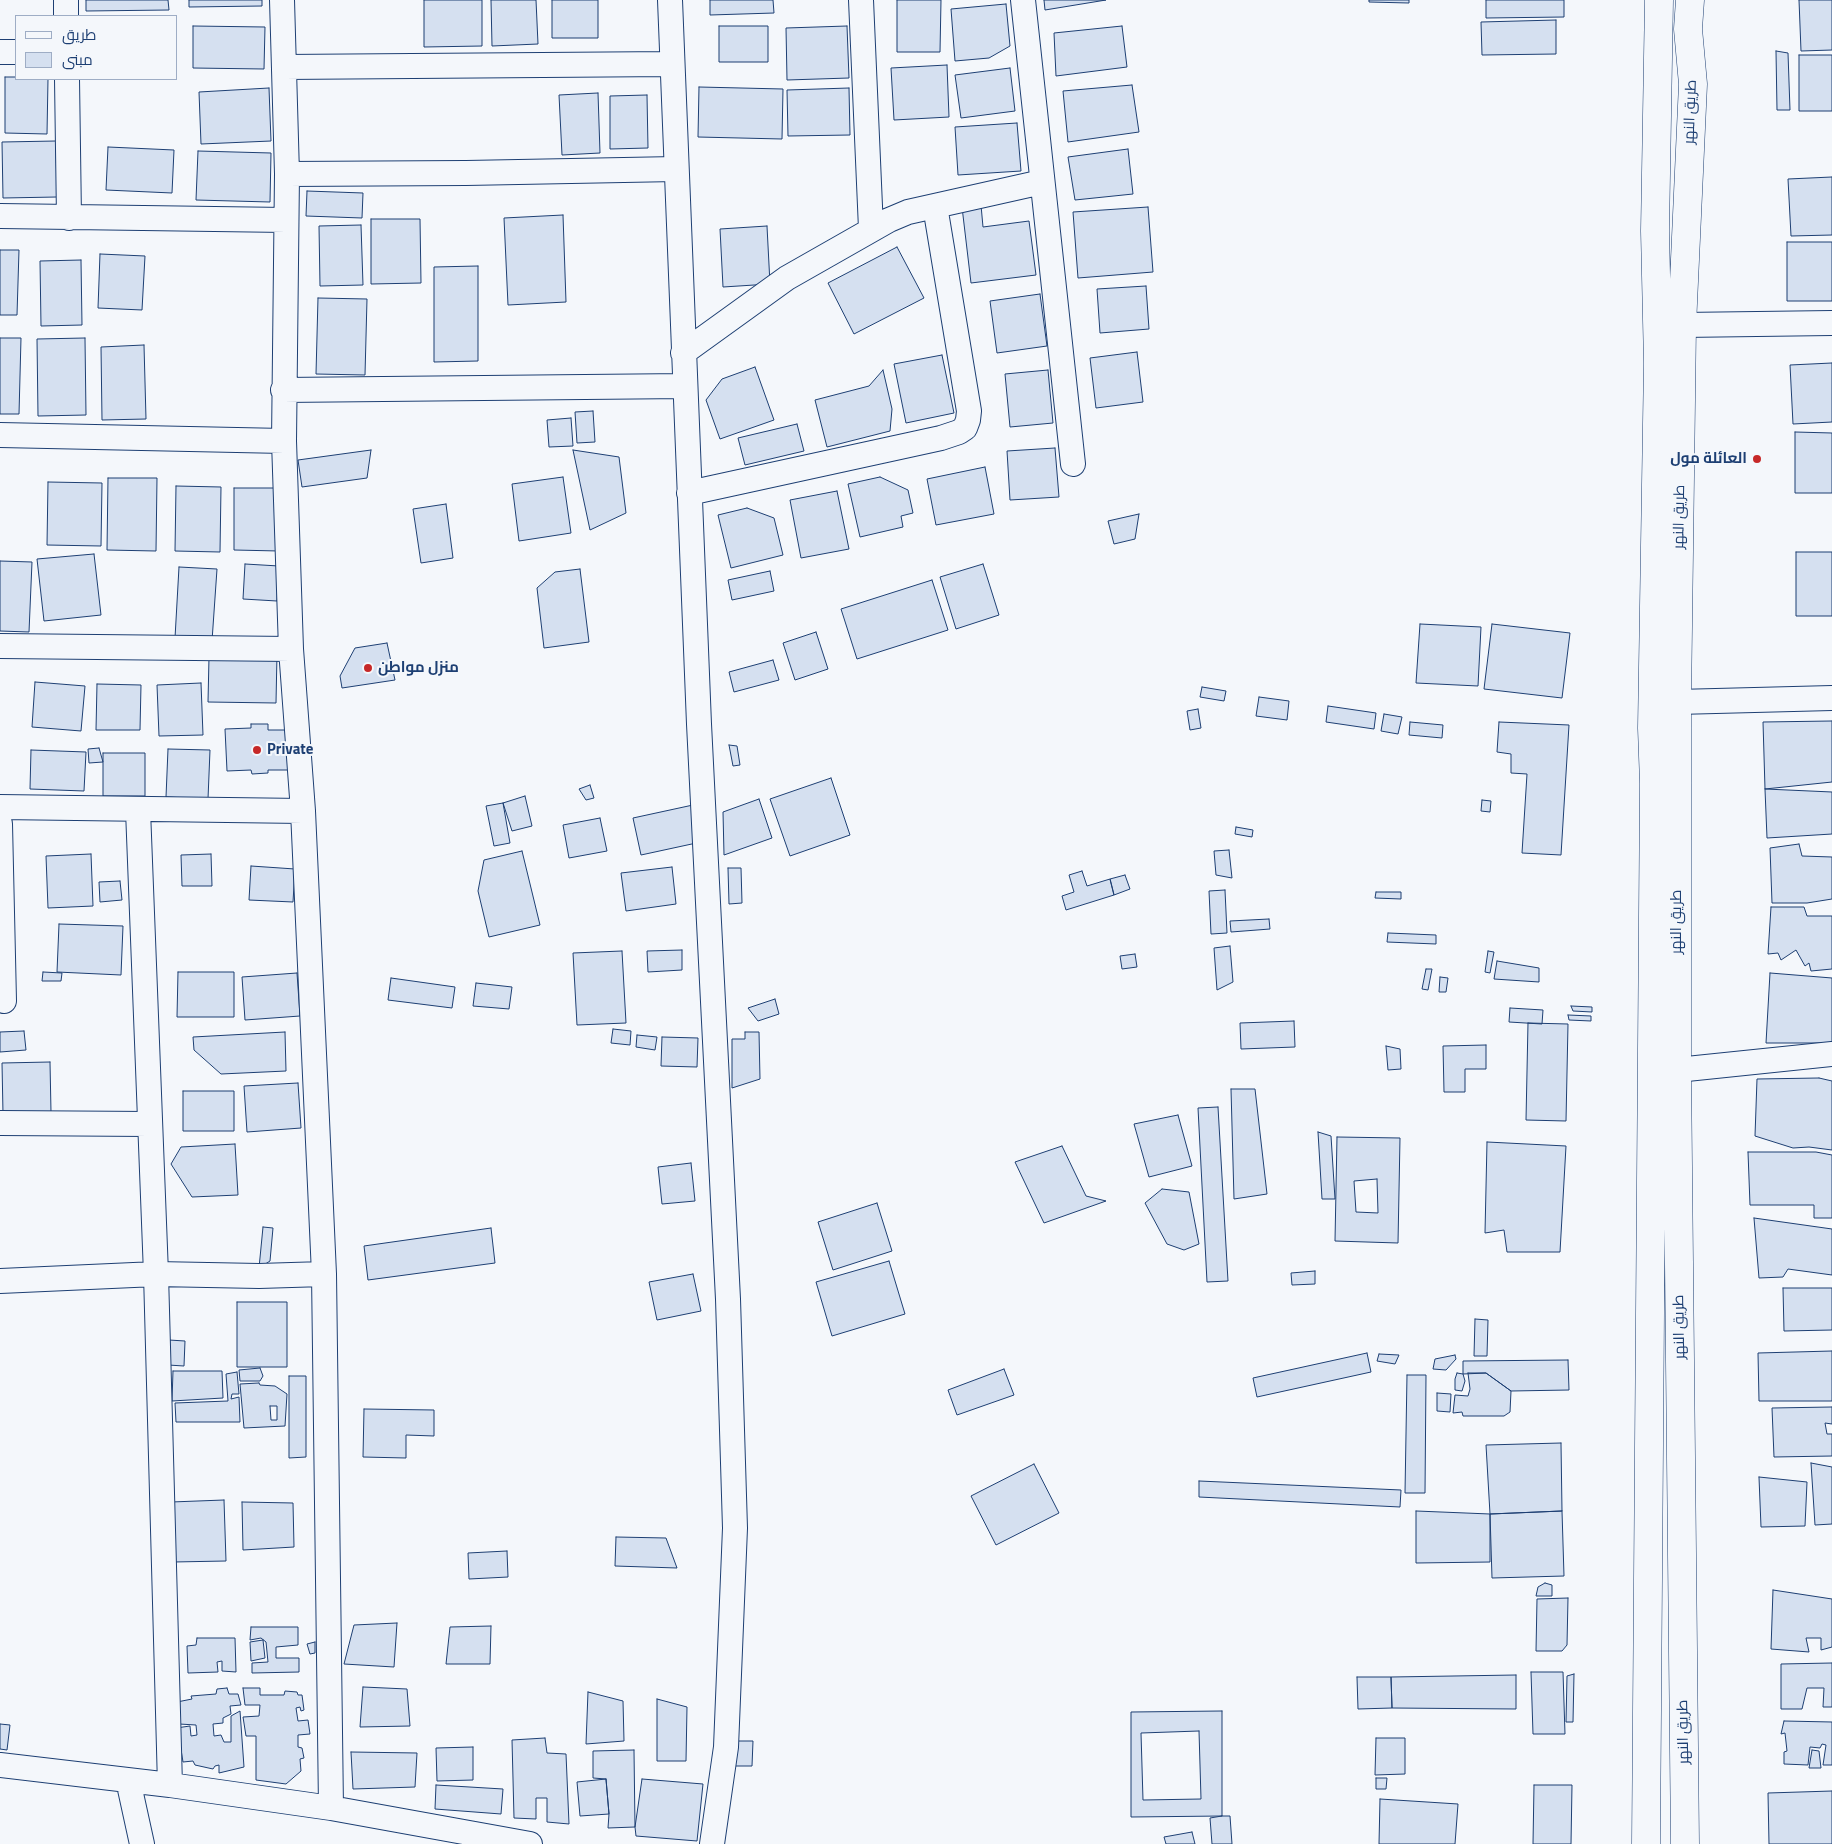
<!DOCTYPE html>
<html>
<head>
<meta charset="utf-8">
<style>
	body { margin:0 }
	#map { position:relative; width:1832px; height:1844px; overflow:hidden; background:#f4f7fb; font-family:"Titillium Web",Cairo,sans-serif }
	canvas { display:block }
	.legend { position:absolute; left:15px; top:15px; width:162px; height:65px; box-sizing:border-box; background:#f4f7fb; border:1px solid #9eadc5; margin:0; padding:6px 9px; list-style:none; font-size:15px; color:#1d3f73 }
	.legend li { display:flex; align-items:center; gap:10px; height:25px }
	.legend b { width:25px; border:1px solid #9eadc5 }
</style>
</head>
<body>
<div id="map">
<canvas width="1832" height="1844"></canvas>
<ul class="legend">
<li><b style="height:6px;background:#f4f7fb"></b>طريق</li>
<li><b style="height:14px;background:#d5e0f0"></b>مبنى</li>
</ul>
</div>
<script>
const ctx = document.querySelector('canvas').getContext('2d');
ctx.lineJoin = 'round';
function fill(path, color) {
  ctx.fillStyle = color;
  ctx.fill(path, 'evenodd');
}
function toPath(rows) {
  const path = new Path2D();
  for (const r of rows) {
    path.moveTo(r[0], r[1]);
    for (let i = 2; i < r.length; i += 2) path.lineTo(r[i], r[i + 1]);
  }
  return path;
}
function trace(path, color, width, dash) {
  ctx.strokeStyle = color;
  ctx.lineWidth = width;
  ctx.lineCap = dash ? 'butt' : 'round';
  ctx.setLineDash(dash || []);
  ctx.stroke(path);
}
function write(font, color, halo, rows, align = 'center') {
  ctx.font = font + ' "Titillium Web",Cairo,sans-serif';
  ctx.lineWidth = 4;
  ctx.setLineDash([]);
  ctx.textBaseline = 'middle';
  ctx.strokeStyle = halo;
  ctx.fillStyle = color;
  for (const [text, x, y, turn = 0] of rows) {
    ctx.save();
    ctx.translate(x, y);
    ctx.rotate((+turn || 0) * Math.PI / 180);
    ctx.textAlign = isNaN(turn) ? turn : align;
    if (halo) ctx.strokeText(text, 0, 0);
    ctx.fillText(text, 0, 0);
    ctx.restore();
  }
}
const building = toPath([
	[86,0,168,0,169,10,86,11,86,0],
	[189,0,262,0,262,6,189,7,189,0],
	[424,0,482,0,482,46,424,47,424,0],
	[491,0,536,0,538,44,492,46,491,0],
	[552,0,598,0,598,38,552,38,552,0],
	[710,0,773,0,774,13,710,15,710,0],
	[897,0,941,0,940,52,897,52,897,0],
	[1044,0,1106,0,1045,10,1044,0],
	[1369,0,1409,0,1409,3,1369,2,1369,0],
	[1486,0,1564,0,1564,17,1486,18,1486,0],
	[1799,0,1832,0,1832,50,1801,51,1799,0],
	[1006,4,1010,46,989,58,955,61,951,9,1006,4],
	[1556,20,1556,54,1482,55,1481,22,1556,20],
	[193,26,265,27,264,69,193,68,193,26],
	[719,26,768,26,768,62,719,62,719,26],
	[847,26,849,78,787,80,786,28,847,26],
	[1122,26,1127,67,1056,76,1054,33,1122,26],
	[1776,51,1788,53,1790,110,1777,110,1776,51],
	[1799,55,1832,55,1832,111,1799,111,1799,55],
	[947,65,949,117,894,120,891,68,947,65],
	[1010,68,1015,111,961,118,955,75,1010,68],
	[5,77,16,77,16,79,48,79,47,134,5,133,5,77],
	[1132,85,1139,132,1068,142,1063,91,1132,85],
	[699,87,783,89,782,139,698,137,699,87],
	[269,88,271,141,201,144,199,92,269,88],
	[849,88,850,135,788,136,787,90,849,88],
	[598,93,600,153,562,155,559,95,598,93],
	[647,95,648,148,610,149,610,96,647,95],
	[1017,123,1021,171,958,175,955,127,1017,123],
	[56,141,57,197,3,198,2,142,56,141],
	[108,147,174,150,172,193,106,190,108,147],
	[1128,149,1133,194,1075,200,1068,157,1128,149],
	[198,151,271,153,270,202,196,200,198,151],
	[1832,177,1832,235,1791,236,1788,179,1832,177],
	[307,191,363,193,362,218,306,216,307,191],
	[981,205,983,227,1029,221,1036,275,971,283,962,207,981,205],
	[1148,207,1153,272,1078,278,1073,212,1148,207],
	[563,215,566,302,508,305,504,218,563,215],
	[371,219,420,219,421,283,371,284,371,219],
	[361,225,363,285,320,286,319,226,361,225],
	[767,226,770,284,723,287,720,229,767,226],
	[1787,242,1832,242,1832,301,1787,301,1787,242],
	[897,247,924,298,854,334,828,283,897,247],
	[0,250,19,250,17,315,0,315,0,250],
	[100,254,145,256,142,310,98,308,100,254],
	[81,260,82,325,41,326,40,261,81,260],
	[478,266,478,361,434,362,434,267,478,266],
	[1146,286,1149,329,1100,333,1097,289,1146,286],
	[1040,294,1047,346,997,353,990,301,1040,294],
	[318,298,367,299,365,375,316,374,318,298],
	[0,338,21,338,19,414,0,414,0,338],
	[85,338,86,415,38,416,37,339,85,338],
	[144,345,146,419,102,420,101,347,144,345],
	[1137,352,1143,402,1096,408,1090,358,1137,352],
	[942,355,954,413,906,423,894,364,942,355],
	[1832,363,1832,422,1793,424,1790,365,1832,363],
	[755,367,774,420,720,439,706,400,722,379,755,367],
	[883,370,892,409,890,431,827,447,815,400,869,386,883,370],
	[1048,370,1053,423,1010,427,1005,374,1048,370],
	[593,411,595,442,577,443,575,412,593,411],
	[571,418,573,446,549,447,547,420,571,418],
	[797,424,804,451,745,465,738,438,797,424],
	[1795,432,1832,433,1832,493,1795,493,1795,432],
	[1055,448,1059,497,1010,500,1007,451,1055,448],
	[371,450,367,478,302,487,298,460,371,450],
	[573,450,619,457,626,513,590,530,573,450],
	[985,467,994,514,936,525,927,479,985,467],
	[563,477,571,533,519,541,512,484,563,477],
	[880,477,908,490,913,513,901,516,903,527,860,537,848,484,880,477],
	[108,478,157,478,156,551,107,550,108,478],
	[48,482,102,483,101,546,47,545,48,482],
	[176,486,221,487,220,552,175,551,176,486],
	[234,488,279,488,279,551,234,550,234,488],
	[837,491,849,549,801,558,790,500,837,491],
	[446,504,453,558,421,563,413,509,446,504],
	[747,508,774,518,783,555,731,568,718,515,747,508],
	[1139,514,1135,539,1114,544,1108,521,1139,514],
	[1796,552,1832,552,1832,616,1796,616,1796,552],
	[94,554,101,615,44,621,37,559,94,554],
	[0,561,32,562,29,632,0,631,0,561],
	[245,564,279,566,277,601,243,599,245,564],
	[983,564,999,615,956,629,940,577,983,564],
	[179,567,217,569,212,641,175,638,179,567],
	[580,569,589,642,544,648,537,588,555,572,580,569],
	[770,571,774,591,732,600,728,580,770,571],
	[932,580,948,630,857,659,841,609,932,580],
	[1420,624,1481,627,1478,686,1416,683,1420,624],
	[1492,624,1570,633,1562,698,1484,689,1492,624],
	[816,632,828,669,795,680,783,643,816,632],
	[387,643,395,680,342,688,340,676,355,648,387,643],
	[277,654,276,703,208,702,209,657,277,654],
	[773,660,779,680,734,692,729,672,773,660],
	[35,682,85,686,81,731,32,727,35,682],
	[201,683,203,735,159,736,157,685,201,683],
	[97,684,141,685,140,730,96,730,97,684],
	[1202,687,1226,691,1224,701,1200,697,1202,687],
	[1259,697,1289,701,1287,720,1256,716,1259,697],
	[1328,706,1376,713,1374,729,1326,722,1328,706],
	[1198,709,1201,728,1190,730,1187,711,1198,709],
	[1384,714,1402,717,1398,734,1381,731,1384,714],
	[1832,721,1832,782,1765,789,1763,722,1832,721],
	[1410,722,1443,725,1442,738,1409,735,1410,722],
	[1499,722,1569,725,1561,855,1522,853,1527,774,1511,773,1511,754,1497,752,1499,722],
	[251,724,268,724,268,730,287,730,288,770,268,770,268,773,252,774,251,770,227,771,225,729,251,728,251,724],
	[729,745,737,746,740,765,733,766,729,745],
	[99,748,103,762,89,763,88,749,99,748],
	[168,749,210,750,208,799,166,797,168,749],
	[31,750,86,752,84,791,30,789,31,750],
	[103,753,145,753,145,796,103,796,103,753],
	[831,778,850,835,790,856,770,799,831,778],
	[590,785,594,798,586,800,579,789,590,785],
	[1765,789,1832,792,1832,834,1767,838,1765,789],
	[525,796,532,826,512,831,503,803,525,796],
	[759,799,772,838,724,855,723,812,759,799],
	[1482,800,1491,801,1490,812,1481,811,1482,800],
	[503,803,510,843,494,846,486,806,503,803],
	[693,805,701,842,641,855,633,818,693,805],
	[600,818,607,851,569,858,563,825,600,818],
	[1236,827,1253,830,1252,837,1235,834,1236,827],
	[1799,844,1802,856,1832,857,1832,899,1807,903,1772,903,1770,848,1799,844],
	[1229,850,1232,878,1216,875,1214,851,1229,850],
	[522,851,540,925,489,937,478,891,484,860,522,851],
	[91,854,93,906,48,908,46,856,91,854],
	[211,854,212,886,182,886,181,855,211,854],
	[251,866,295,869,293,902,249,900,251,866],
	[672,867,676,904,626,911,621,873,672,867],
	[728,868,741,868,742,903,729,904,728,868],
	[1082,871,1087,886,1110,879,1114,895,1066,910,1062,896,1074,892,1069,875,1082,871],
	[1125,875,1130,889,1114,895,1110,879,1125,875],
	[120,881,122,900,100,902,99,882,120,881],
	[1225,890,1227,933,1211,934,1209,891,1225,890],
	[1376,892,1401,892,1401,899,1375,898,1376,892],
	[1771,907,1804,907,1807,916,1832,916,1832,969,1811,971,1809,963,1805,966,1796,950,1781,960,1778,953,1768,954,1771,907],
	[1269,919,1270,929,1231,932,1230,921,1269,919],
	[59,924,123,926,121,975,57,972,59,924],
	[1388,933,1436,935,1436,944,1387,942,1388,933],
	[1230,946,1233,982,1217,990,1214,948,1230,946],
	[682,950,682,970,648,972,647,951,682,950],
	[622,951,626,1023,577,1025,573,953,622,951],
	[1488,951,1494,952,1490,973,1485,972,1488,951],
	[1135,954,1137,967,1122,969,1120,956,1135,954],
	[1497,961,1539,968,1539,982,1494,979,1497,961],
	[1426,969,1432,969,1428,990,1422,989,1426,969],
	[43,972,62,973,61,981,42,981,43,972],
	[178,972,234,972,234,1017,177,1017,178,972],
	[297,973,300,1016,245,1020,242,977,297,973],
	[1770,973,1832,978,1832,1043,1766,1043,1770,973],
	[1440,977,1448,978,1446,992,1439,992,1440,977],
	[391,978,455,987,452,1008,388,1000,391,978],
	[476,983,512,987,509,1009,473,1006,476,983],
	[775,999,779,1014,758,1021,748,1008,775,999],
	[1571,1006,1592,1007,1592,1012,1573,1011,1571,1006],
	[1510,1008,1543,1010,1542,1024,1509,1022,1510,1008],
	[1568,1015,1591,1016,1591,1021,1569,1020,1568,1015],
	[1294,1021,1295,1047,1241,1049,1240,1023,1294,1021],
	[1528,1023,1568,1024,1566,1121,1526,1120,1528,1023],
	[613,1029,631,1031,630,1045,611,1043,613,1029],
	[24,1031,26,1050,0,1052,0,1032,24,1031],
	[285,1032,286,1071,221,1074,194,1050,193,1037,285,1032],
	[745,1032,759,1032,760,1079,732,1088,732,1039,745,1039,745,1032],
	[637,1035,657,1037,655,1050,636,1047,637,1035],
	[662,1037,698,1038,697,1067,661,1066,662,1037],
	[1486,1045,1486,1069,1465,1069,1465,1092,1444,1092,1443,1046,1486,1045],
	[1386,1046,1400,1049,1401,1069,1388,1070,1386,1046],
	[50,1062,51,1112,3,1114,2,1063,50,1062],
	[1819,1078,1832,1081,1832,1150,1809,1147,1793,1148,1755,1136,1757,1079,1819,1078],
	[298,1083,301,1128,247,1132,244,1086,298,1083],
	[1231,1089,1255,1089,1267,1194,1234,1199,1231,1089],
	[183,1091,234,1091,234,1131,183,1131,183,1091],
	[1218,1107,1228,1281,1207,1282,1198,1108,1218,1107],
	[1178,1115,1192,1166,1149,1177,1134,1124,1178,1115],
	[1318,1132,1331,1136,1335,1199,1322,1199,1318,1132],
	[1337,1137,1400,1138,1398,1243,1335,1241,1337,1137],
	[1487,1142,1566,1146,1560,1252,1507,1252,1504,1230,1485,1233,1487,1142],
	[235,1144,238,1195,192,1197,171,1164,181,1147,235,1144],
	[1062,1146,1086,1196,1106,1201,1044,1223,1015,1162,1062,1146],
	[1748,1152,1816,1152,1832,1155,1832,1218,1814,1218,1814,1205,1750,1205,1748,1152],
	[691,1163,695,1201,662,1204,658,1167,691,1163],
	[1377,1179,1378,1213,1356,1212,1354,1181,1377,1179],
	[1162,1189,1189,1192,1199,1244,1184,1250,1167,1244,1145,1203,1162,1189],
	[877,1203,892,1251,833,1270,818,1222,877,1203],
	[1754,1218,1832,1229,1832,1275,1788,1269,1783,1277,1759,1278,1754,1218],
	[263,1227,273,1228,270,1261,259,1268,263,1227],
	[491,1228,495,1263,368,1280,364,1246,491,1228],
	[889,1261,905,1314,832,1336,816,1282,889,1261],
	[1315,1271,1315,1284,1292,1285,1291,1273,1315,1271],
	[693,1274,701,1311,657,1320,649,1282,693,1274],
	[1783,1288,1832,1288,1832,1330,1784,1331,1783,1288],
	[237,1302,287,1302,287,1367,237,1367,237,1302],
	[1475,1319,1488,1320,1487,1356,1474,1356,1475,1319],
	[169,1340,185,1341,184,1366,168,1365,169,1340],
	[1832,1351,1832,1401,1759,1401,1758,1353,1832,1351],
	[1367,1353,1371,1372,1257,1397,1253,1378,1367,1353],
	[1379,1354,1399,1355,1395,1364,1377,1361,1379,1354],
	[1455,1355,1456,1359,1446,1370,1433,1369,1435,1359,1455,1355],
	[1568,1360,1569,1390,1511,1391,1486,1373,1463,1374,1463,1361,1568,1360],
	[260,1368,263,1376,260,1381,240,1381,239,1370,260,1368],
	[1004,1369,1014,1395,957,1415,948,1390,1004,1369],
	[173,1371,222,1371,223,1398,172,1401,173,1371],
	[237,1372,239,1394,232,1394,231,1399,239,1397,240,1422,176,1422,175,1403,228,1401,226,1374,237,1372],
	[1457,1373,1463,1374,1465,1381,1462,1391,1455,1390,1455,1379,1457,1373],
	[1468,1373,1486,1373,1511,1391,1510,1412,1504,1416,1463,1416,1462,1412,1453,1413,1455,1395,1468,1396,1470,1389,1468,1373],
	[1407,1375,1426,1375,1425,1493,1405,1493,1407,1375],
	[289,1376,306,1376,306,1457,289,1458,289,1376],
	[259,1383,260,1385,275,1386,287,1394,285,1426,244,1428,240,1384,259,1383],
	[1437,1393,1451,1394,1450,1412,1437,1411,1437,1393],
	[270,1406,277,1406,277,1420,271,1420,270,1406],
	[1832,1407,1832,1424,1825,1423,1827,1434,1832,1434,1832,1456,1774,1457,1772,1408,1832,1407],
	[364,1409,434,1410,434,1436,406,1435,406,1458,363,1457,364,1409],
	[1561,1443,1562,1511,1490,1514,1486,1445,1561,1443],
	[1811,1463,1832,1467,1832,1524,1815,1525,1811,1463],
	[1034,1464,1059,1513,996,1545,971,1496,1034,1464],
	[1759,1477,1807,1482,1805,1526,1761,1527,1759,1477],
	[1199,1481,1401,1490,1400,1507,1199,1497,1199,1481],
	[224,1500,226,1561,173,1562,171,1502,224,1500],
	[242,1502,293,1503,294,1547,243,1550,242,1502],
	[1416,1511,1490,1514,1490,1562,1416,1563,1416,1511],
	[1562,1511,1564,1576,1492,1578,1490,1514,1562,1511],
	[616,1537,666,1538,677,1568,615,1566,616,1537],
	[507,1551,508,1577,469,1579,468,1553,507,1551],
	[1545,1583,1552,1585,1552,1596,1536,1596,1538,1587,1545,1583],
	[1773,1590,1832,1599,1832,1647,1821,1650,1821,1638,1806,1638,1809,1652,1771,1649,1773,1590],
	[1568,1598,1567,1645,1562,1651,1536,1651,1537,1599,1568,1598],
	[397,1623,394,1667,344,1664,354,1625,397,1623],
	[491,1626,490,1664,446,1664,450,1627,491,1626],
	[251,1627,298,1627,298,1645,276,1647,276,1658,299,1658,299,1672,252,1673,252,1663,268,1662,266,1642,261,1638,250,1640,251,1627],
	[197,1638,235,1638,236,1672,222,1671,222,1661,217,1662,218,1672,188,1673,187,1646,196,1645,197,1638],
	[263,1640,265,1658,251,1661,250,1642,263,1640],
	[315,1642,315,1653,310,1654,307,1644,315,1642],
	[1832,1663,1832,1707,1823,1707,1824,1688,1807,1688,1802,1709,1781,1709,1781,1664,1832,1663],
	[1531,1672,1563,1672,1565,1734,1533,1734,1531,1672],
	[1574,1674,1573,1722,1566,1722,1567,1676,1574,1674],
	[1516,1675,1516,1709,1392,1708,1391,1677,1516,1675],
	[1357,1677,1391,1677,1392,1708,1358,1709,1357,1677],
	[363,1687,407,1689,410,1726,360,1727,363,1687],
	[227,1688,229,1694,238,1694,241,1705,230,1706,231,1714,223,1718,223,1723,213,1724,214,1736,221,1735,224,1742,231,1742,231,1716,240,1711,244,1767,219,1773,219,1765,215,1766,213,1769,195,1765,193,1761,183,1762,179,1737,176,1728,190,1726,191,1736,197,1735,196,1725,179,1724,177,1702,192,1699,191,1696,216,1694,217,1689,227,1688],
	[243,1688,260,1688,260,1695,284,1695,285,1691,297,1692,298,1695,302,1695,304,1710,301,1711,300,1707,296,1708,298,1721,308,1720,310,1734,298,1735,298,1747,302,1748,304,1758,300,1759,301,1771,286,1784,256,1780,256,1736,246,1736,243,1717,259,1716,260,1705,245,1705,243,1688],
	[588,1692,623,1701,624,1741,586,1744,588,1692],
	[657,1699,687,1707,686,1761,657,1761,657,1699],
	[1222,1711,1222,1816,1131,1817,1131,1712,1222,1711],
	[1784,1721,1832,1722,1832,1765,1823,1765,1826,1745,1822,1744,1820,1748,1810,1747,1808,1765,1784,1764,1784,1752,1787,1751,1785,1733,1781,1734,1784,1721],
	[0,1724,10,1725,7,1750,0,1749,0,1724],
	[1199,1731,1201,1799,1143,1800,1141,1733,1199,1731],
	[545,1738,547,1753,566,1754,569,1824,547,1822,547,1798,536,1798,536,1819,514,1818,512,1740,545,1738],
	[1376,1738,1405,1738,1405,1774,1375,1775,1376,1738],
	[735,1741,753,1741,752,1766,735,1766,735,1741],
	[473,1747,473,1780,437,1781,436,1748,473,1747],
	[634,1750,635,1827,608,1828,609,1814,606,1779,593,1778,593,1751,634,1750],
	[1812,1750,1819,1751,1821,1768,1809,1768,1812,1750],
	[351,1752,417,1753,415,1787,353,1789,351,1752],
	[1376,1778,1387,1778,1386,1789,1376,1789,1376,1778],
	[606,1779,609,1814,580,1816,577,1782,606,1779],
	[642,1779,703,1784,697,1841,636,1836,635,1827,642,1779],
	[436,1785,503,1789,501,1814,435,1809,436,1785],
	[1534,1785,1572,1785,1571,1844,1533,1844,1534,1785],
	[1832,1791,1832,1844,1769,1844,1768,1793,1832,1791],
	[1380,1799,1458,1804,1455,1844,1379,1844,1380,1799],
	[1222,1816,1230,1816,1232,1844,1212,1844,1210,1818,1222,1816],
	[1192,1832,1195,1844,1166,1844,1164,1837,1192,1832]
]);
const minor = toPath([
	[66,0,66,16],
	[282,0,287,174,284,441,291,649,303,811,324,1274,331,1808],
	[670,0,699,724,728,1299,735,1528,726,1747,712,1844],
	[861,0,871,229],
	[1023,0,1073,464],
	[0,52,16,52],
	[284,67,671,64],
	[67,79,69,218],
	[287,174,466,173,676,169],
	[0,216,286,220],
	[1682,325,1832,323],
	[683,353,787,278,889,220,908,212,1042,182],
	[283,390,685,386],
	[0,435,284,441],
	[689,493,941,438,959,432,965,428,968,420,969,411,935,206],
	[0,646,291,649],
	[1677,702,1832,698],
	[0,807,303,811],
	[138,810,156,1274,170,1785,331,1808,530,1844],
	[0,824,4,1001],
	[1677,1070,1832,1054],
	[0,1123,149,1124],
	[0,1281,156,1274,259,1276,324,1274],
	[0,1765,170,1785],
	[128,1780,142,1844]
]);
const major = toPath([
	[1646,1844,1654,783,1652,728,1658,363,1655,231,1659,0],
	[1685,1844,1677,1070,1677,702,1682,325,1693,84,1688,29,1690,0]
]);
const markers = [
	[1757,459,5,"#c62828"],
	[368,668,5,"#c62828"],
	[257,750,5,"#c62828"]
];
const streetNames = [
	["طريق النهر",1691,112,-88],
	["طريق النهر",1680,517,-89],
	["طريق النهر",1677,922,-90],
	["طريق النهر",1680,1327,-91],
	["طريق النهر",1684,1732,-91]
];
const poiNames = [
	["العائلة مول",1747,459,"right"],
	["منزل مواطن",378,668],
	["Private",267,750]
];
fill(building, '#d5e0f0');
trace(building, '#1d3f73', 1);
trace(minor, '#1d3f73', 26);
trace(major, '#1d3f73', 29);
trace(minor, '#f4f7fb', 24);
trace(major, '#f4f7fb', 28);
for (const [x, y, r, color] of markers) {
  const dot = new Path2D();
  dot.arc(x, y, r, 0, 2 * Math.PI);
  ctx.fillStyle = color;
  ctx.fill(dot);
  trace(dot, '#f4f7fb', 2);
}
write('15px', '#1d3f73', '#f4f7fb', streetNames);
write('bold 15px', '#1d3f73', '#f4f7fb', poiNames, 'left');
</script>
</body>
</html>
